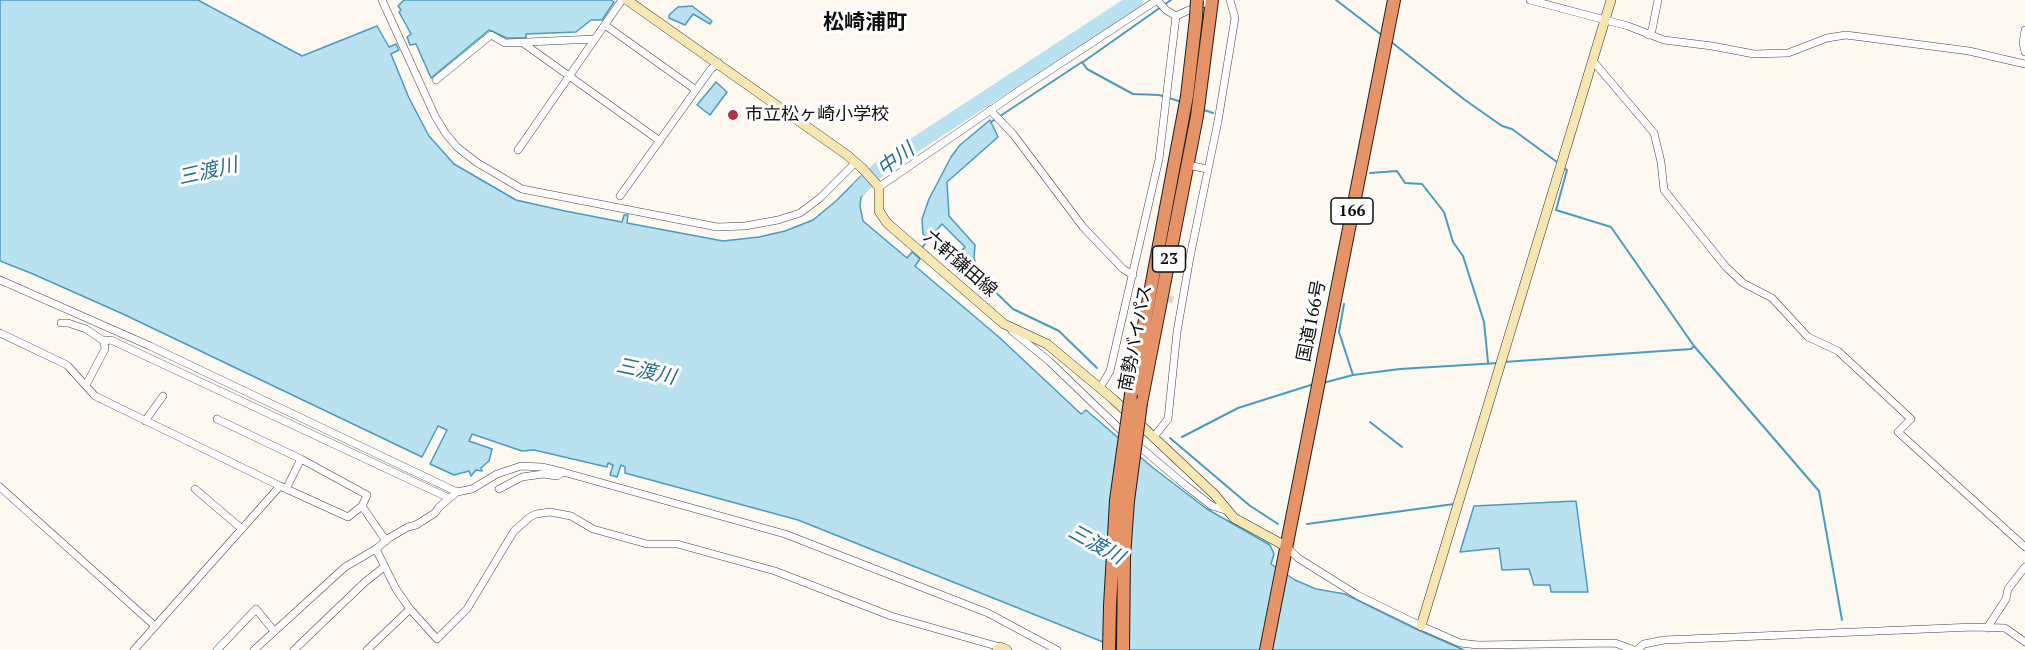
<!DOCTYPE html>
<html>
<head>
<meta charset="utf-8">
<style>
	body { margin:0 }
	canvas { display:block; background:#fdf9f0 }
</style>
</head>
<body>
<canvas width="2025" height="650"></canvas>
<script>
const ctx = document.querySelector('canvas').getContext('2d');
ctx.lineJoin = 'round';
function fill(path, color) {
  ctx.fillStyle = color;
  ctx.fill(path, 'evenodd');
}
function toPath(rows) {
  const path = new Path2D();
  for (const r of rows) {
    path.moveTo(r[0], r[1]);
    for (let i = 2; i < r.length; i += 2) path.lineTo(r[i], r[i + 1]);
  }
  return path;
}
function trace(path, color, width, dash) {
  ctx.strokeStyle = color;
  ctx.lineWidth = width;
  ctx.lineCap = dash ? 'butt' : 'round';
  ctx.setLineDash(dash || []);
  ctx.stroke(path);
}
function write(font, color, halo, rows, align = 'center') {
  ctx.font = font + ' "PT Serif","Noto Sans JP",serif';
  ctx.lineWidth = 6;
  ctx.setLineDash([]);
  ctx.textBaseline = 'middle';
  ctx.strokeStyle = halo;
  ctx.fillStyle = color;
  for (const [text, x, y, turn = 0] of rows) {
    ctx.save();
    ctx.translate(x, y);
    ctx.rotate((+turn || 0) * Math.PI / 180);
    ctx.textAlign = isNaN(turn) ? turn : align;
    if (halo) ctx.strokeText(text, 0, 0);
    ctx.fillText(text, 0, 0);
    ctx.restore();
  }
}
const water = toPath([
	[0,0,198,0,302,56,377,26,389,47,396,44,399,50,391,54,409,98,429,136,454,164,516,200,565,211,622,222,624,215,628,215,627,223,723,241,759,237,785,231,813,220,836,201,861,176,870,187,861,197,860,206,863,221,907,258,912,252,920,259,915,266,1000,338,1081,414,1086,410,1152,467,1207,509,1270,545,1274,554,1271,564,1295,580,1316,589,1345,594,1416,629,1464,650,1123,650,798,520,625,473,625,467,621,465,617,477,610,475,613,465,608,463,607,467,534,450,522,451,472,434,469,441,492,449,489,461,481,468,482,471,476,470,471,476,469,471,454,475,430,464,447,430,438,426,422,457,123,314,33,274,0,261,0,0],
	[404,0,611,0,614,2,602,20,591,20,576,32,526,34,526,38,507,38,489,30,431,78,416,44,410,45,407,37,411,34,399,12,401,10,398,6,404,0],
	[692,6,712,21,710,24,693,14,685,25,669,18,669,15,678,7,692,6],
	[716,82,727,92,710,115,697,105,716,82],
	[990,120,998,137,947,182,949,216,975,245,974,257,976,267,987,279,982,284,955,259,965,247,942,224,935,232,934,238,929,238,923,234,922,219,929,199,951,157,960,145,990,120],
	[1576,501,1588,592,1551,592,1550,585,1534,585,1529,569,1502,570,1499,548,1460,552,1474,506,1576,501]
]);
const stream = toPath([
	[1336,0,1383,36],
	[1390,41,1465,100,1502,126,1512,129,1557,162],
	[1083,62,1171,0],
	[1201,109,1213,113],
	[991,122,1082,62,1087,69,1133,94,1159,95,1182,102],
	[1564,168,1567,170,1556,210,1611,227,1694,346,1819,491,1842,620],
	[1370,173,1397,171,1405,183,1422,184,1444,212,1453,242,1463,256,1484,322,1488,362],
	[922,248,929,238],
	[984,281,1013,309,1059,331,1097,368],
	[1344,304,1339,332,1353,375],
	[1504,362,1691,349,1694,346],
	[1323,383,1353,375,1400,369,1498,363],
	[1370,422,1402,447],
	[1182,437,1238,408,1314,384],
	[1170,438,1249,505,1278,524],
	[1307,524,1454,504]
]);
const river = toPath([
	[859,189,881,167,1136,0]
]);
const streetTunnel = toPath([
	[1138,291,1173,300]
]);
const street = toPath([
	[382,0,435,116,446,134,457,147,476,162,522,189,717,227,745,226,778,220,800,213,820,198,855,163],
	[1530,0,1628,26,1664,40,1712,46,1754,54,1788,53,1827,38,1846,35,1969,51,2025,64],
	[605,25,696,90],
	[2025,30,2023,43,2025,52],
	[1648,35,1652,30,1658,0],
	[523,43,660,141],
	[1593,61,1654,133,1661,162,1664,190,1726,267,1743,283,1772,298,1808,337,1838,351,1911,419,1898,432,2025,547],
	[436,80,491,35,505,43,595,39],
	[990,110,1013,134,1083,227,1123,269,1133,275],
	[518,150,622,0],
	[1188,165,1207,169],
	[879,187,1020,90,1157,0,1166,10,1176,16,1211,0],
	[620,196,711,69,719,63],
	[0,280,150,346,457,492],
	[61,323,68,323,86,329,104,341,111,340,449,498],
	[1012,331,1049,361,1126,435],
	[0,333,67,365,95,396,280,486,348,517,362,506,386,541],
	[86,385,105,349,104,341],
	[1100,388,1110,371,1159,159,1176,16],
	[217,419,301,459,286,489],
	[145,421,163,396],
	[1153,438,1168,419,1177,332,1190,257,1218,121,1235,18,1230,0],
	[1134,442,1185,485,1212,506,1228,511],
	[301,459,367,495,362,506],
	[0,487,155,626],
	[195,489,242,529],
	[499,489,522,477,543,474,557,476,563,472],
	[1287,547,1298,558,1357,595,1421,626,1460,643,1478,645,1615,643,1634,650],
	[376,549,396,589,410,609,437,639,467,609,514,531,530,517,536,514,550,512,571,516,593,529,647,544,677,544,775,571,891,616,1000,647],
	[1987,628,2006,599,2008,589,2025,567],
	[134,650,280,486],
	[217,650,256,609,274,631],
	[254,650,345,567,376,549,389,538,408,527,416,525,435,513,439,507,457,492,472,489,497,474,521,466,542,467,563,472,785,534,988,613,1057,650],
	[294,650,365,582,384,567],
	[367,650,410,609],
	[1637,650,1644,644,1664,640,1974,627,2005,628,2025,642]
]);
const secondary = toPath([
	[627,0,847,155,863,169,879,187,879,211,887,223,1004,324,1047,344,1113,399,1215,495,1234,518,1287,547],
	[1421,626,1611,0],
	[997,650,1000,647,1007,650]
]);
const highway = toPath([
	[1131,394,1187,96,1196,18],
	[1141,403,1197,116,1212,0],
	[1266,650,1394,0]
]);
const highwayBridge = toPath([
	[1196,18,1197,0],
	[1109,650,1110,606,1116,500,1131,394],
	[1123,650,1124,557,1128,501,1141,403]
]);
const markers = [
	[733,115,6,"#af3448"]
];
const shields = [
	[1352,211,42],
	[1169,259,33]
];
const shieldNames = [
	["166",1352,211],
	["23",1169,259]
];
const poiNames = [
	["市立松ヶ崎小学校",745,115]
];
const streetNames = [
	["六軒鎌田線",960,264,41],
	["国道166号",1312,321,-79],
	["南勢バイパス",1136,338,-79]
];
const waterNames = [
	["中川",896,160,-37],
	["三渡川",208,172,-13],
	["三渡川",646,372,12],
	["三渡川",1096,545,29]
];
const quarterNames = [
	["松崎浦町",865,23]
];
fill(water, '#bae1f0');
trace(water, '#499cbf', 1.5);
trace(stream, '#499cbf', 2);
trace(river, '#bae1f0', 15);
trace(streetTunnel, '#d9d6ce', 7, [7, 3.5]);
trace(street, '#414141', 8);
trace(secondary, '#303030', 10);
trace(highway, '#1f1f1f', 14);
trace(street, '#fff', 7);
trace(secondary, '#f6e7b2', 9);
trace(highway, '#e59367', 12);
trace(highwayBridge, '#1f1f1f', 14, []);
trace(highwayBridge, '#e59367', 12);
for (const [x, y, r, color] of markers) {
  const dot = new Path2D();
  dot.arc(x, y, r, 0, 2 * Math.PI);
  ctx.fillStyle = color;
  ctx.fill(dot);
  trace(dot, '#fff', 2);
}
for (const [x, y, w] of shields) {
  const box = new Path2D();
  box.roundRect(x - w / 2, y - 13, w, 26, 4.5);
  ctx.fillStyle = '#fff';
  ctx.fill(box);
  trace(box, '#0e0e0e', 1.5);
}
write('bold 16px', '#0e0e0e', null, shieldNames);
write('18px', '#0e0e0e', '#fff', poiNames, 'left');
write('18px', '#0e0e0e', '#fff', streetNames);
write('italic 20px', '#246e92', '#fff', waterNames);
write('bold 21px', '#0e0e0e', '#fff', quarterNames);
</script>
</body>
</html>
